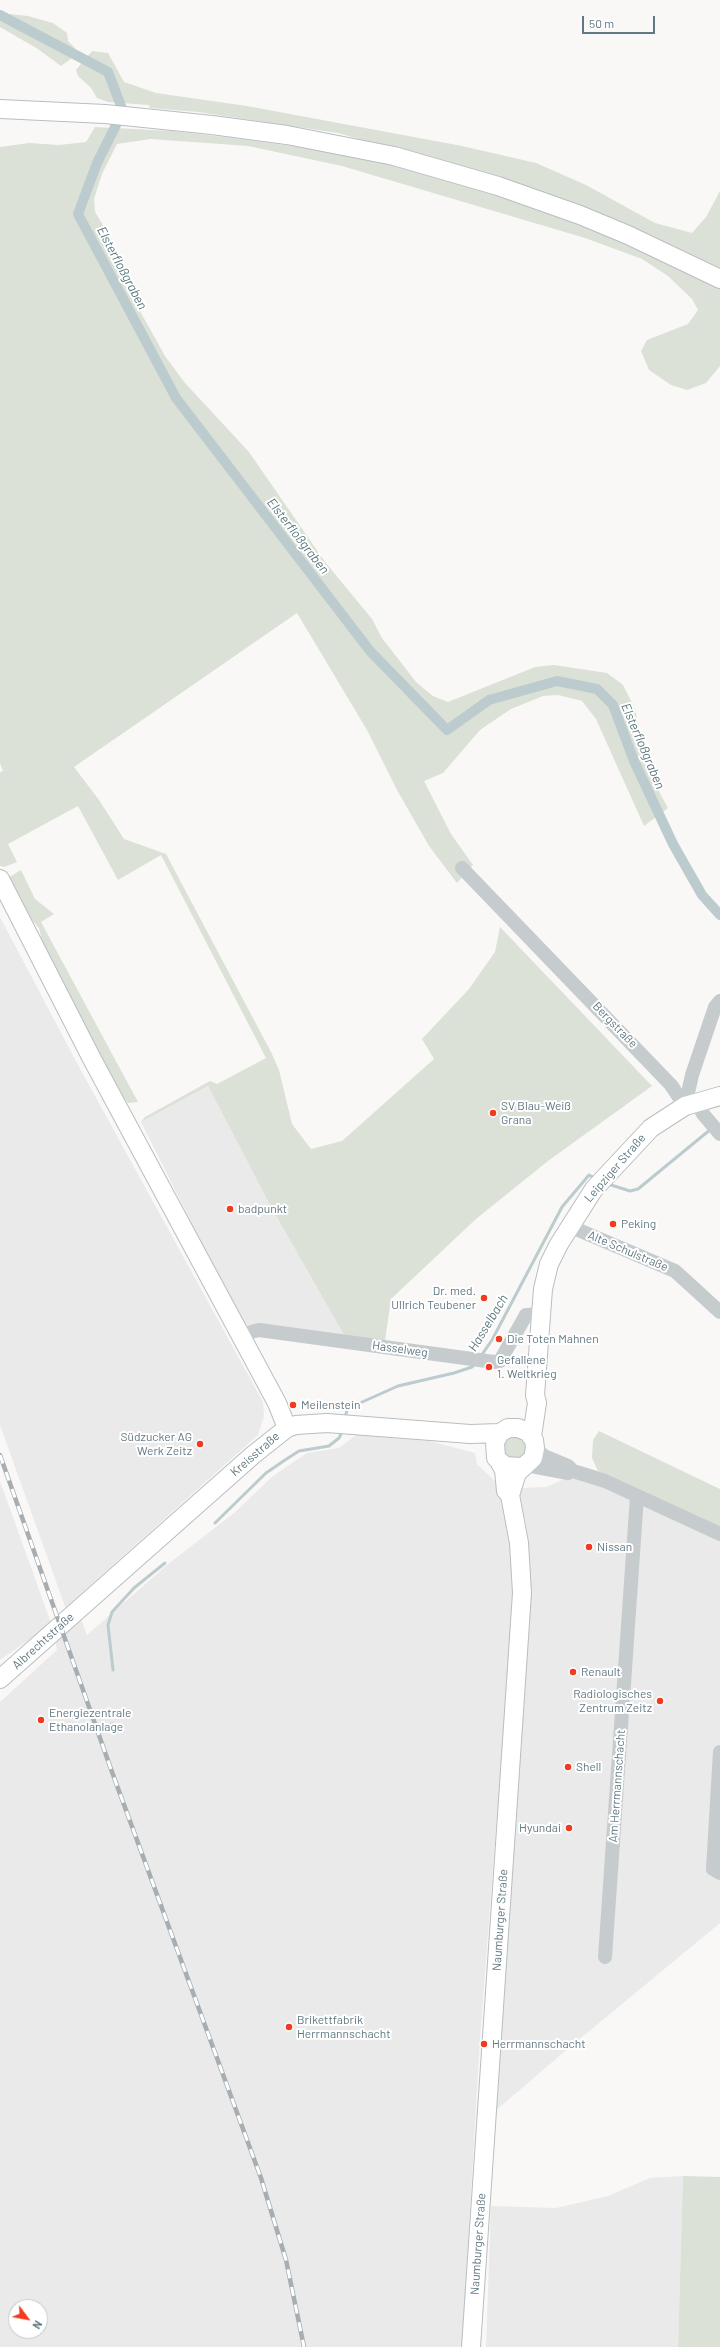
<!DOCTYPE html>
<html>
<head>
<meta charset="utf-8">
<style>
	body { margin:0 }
	#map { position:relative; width:720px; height:2347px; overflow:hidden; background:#f9f8f6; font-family:Barlow,sans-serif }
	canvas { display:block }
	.north { position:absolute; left:8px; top:2299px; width:40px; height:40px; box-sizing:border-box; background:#fff; border:1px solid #c0c9cd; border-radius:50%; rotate:122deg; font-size:11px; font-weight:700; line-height:16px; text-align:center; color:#617883 }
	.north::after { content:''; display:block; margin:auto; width:14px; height:18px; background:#f13a1e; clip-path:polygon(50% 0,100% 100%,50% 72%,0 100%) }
	.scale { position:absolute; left:582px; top:16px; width:73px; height:18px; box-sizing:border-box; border:2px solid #617883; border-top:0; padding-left:5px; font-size:12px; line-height:14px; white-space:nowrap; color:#617883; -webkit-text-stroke:3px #fff; paint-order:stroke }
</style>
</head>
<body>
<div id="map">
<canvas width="720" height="2347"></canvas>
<div class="north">N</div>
<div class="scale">50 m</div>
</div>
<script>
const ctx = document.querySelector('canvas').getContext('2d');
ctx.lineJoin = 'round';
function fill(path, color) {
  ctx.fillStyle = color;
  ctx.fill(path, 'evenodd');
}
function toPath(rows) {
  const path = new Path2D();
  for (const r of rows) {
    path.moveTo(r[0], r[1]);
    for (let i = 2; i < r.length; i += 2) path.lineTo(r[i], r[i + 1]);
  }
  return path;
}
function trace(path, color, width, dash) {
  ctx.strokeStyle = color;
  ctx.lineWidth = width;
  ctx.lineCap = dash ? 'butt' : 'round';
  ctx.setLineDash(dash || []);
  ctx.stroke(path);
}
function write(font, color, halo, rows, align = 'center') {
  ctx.font = font + ' Barlow,sans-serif';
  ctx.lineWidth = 4;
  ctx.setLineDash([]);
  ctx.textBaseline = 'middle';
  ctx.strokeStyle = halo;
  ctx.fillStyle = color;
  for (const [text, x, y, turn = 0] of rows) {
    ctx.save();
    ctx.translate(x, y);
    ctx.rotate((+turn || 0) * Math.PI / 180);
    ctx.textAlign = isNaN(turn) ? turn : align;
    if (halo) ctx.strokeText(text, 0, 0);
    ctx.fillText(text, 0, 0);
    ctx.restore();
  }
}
const built = toPath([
	[0,917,78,1065,263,1402,264,1416,258,1435,74,1600,87,1635,167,1565,234,1513,273,1476,307,1453,339,1448,356,1435,429,1441,475,1453,477,1464,500,1486,516,1565,480,2039,462,2347,0,2347,0,1702,57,1650,52,1624,0,1660,0,1481,51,1623,67,1612,0,1425],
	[16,2307,40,2307,40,2331,16,2331],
	[208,1086,270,1205,344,1335,242,1324,141,1122],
	[581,1466,598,1471,720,1528,720,1923,564,2052,494,2112,529,1569,526,1524,520,1501,519,1488,546,1487,567,1478],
	[683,2176,678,2347,486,2347,491,2206,556,2208,608,2196,650,2178]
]);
const green = toPath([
	[0,13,28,16,53,23,67,33,68,41,75,48,76,55,61,66,38,49,0,27],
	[92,51,108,53,124,82,156,93,247,106,462,146,536,163,586,185,655,223,692,233,706,217,720,191,720,271,425,158,338,133,198,112,150,108,149,105,108,102,97,98,91,88,78,76,76,70],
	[95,127,173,131,233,138,344,153,413,169,497,194,607,234,720,288,720,366,706,383,687,390,671,385,649,370,641,351,647,340,688,324,698,310,692,299,668,276,642,259,585,238,342,166,248,146,151,139,117,144,102,174,94,199,95,212,112,240,126,286,165,356,185,383,249,452,325,562,372,619,382,638,416,682,433,696,448,702,535,667,554,665,607,673,623,685,635,709,647,769,668,808,644,826,596,719,582,701,558,695,543,696,511,709,480,730,443,773,424,781,451,834,473,865,457,883,429,846,397,790,367,730,297,613,74,767,99,800,124,839,166,854,271,1052,279,1070,292,1124,311,1149,342,1141,434,1059,422,1039,469,989,495,952,500,927,652,1086,548,1161,476,1219,391,1299,385,1341,344,1335,270,1205,208,1086,141,1122,145,1117,210,1081,217,1084,266,1058,161,855,118,880,78,806,8,844,17,862,4,867,0,866,0,772,3,771,0,763,0,147,29,143,59,145,86,142],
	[21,870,35,899,54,914,41,922,138,1102,128,1103,123,1097,44,950,39,928,26,913,8,878],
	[599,1431,720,1489,720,1528,598,1471,592,1458,593,1440],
	[518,1434,528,1448,524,1458,506,1460,499,1445,502,1439],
	[683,2176,720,2177,720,2347,678,2347]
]);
const stream = toPath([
	[608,1184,630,1191,638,1189,711,1129],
	[481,1356,492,1340,562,1207,589,1175,595,1178],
	[345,1418,347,1410,351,1407,398,1386,454,1373,472,1367,475,1363],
	[215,1523,266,1473,285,1460,299,1451,329,1446,339,1438,343,1430],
	[113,1670,108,1625,112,1612,134,1588,165,1563],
	[102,1727,113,1724]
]);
const canal = toPath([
	[0,15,108,72,123,111,97,163,78,214,176,398,370,651,447,730,489,700,557,681,597,689,613,705,634,761,673,844,702,895,720,915]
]);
const minor = toPath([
	[462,868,671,1085,685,1106],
	[697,1102,703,1114,720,1134],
	[685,1106,692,1075,715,1007,720,1001],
	[569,1226,675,1271,720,1312],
	[239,1335,259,1330,494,1362,500,1361,526,1315,541,1314],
	[535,1448,544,1456,568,1466,573,1471,605,1481,720,1534],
	[526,1465,568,1473],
	[720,1752,713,1869,720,1873],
	[605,1957,637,1496]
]);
const major = toPath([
	[0,109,105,114,212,125,287,135,394,156,498,186,580,215,628,235,720,279],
	[0,879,92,1059,277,1403,287,1428],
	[532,1436,537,1403,535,1395,543,1289,549,1264,559,1244,594,1189,651,1128,685,1106,720,1096],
	[510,1495,517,1473,533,1458,535,1448,534,1440,528,1432,518,1428,508,1428,500,1433,495,1442,496,1458,505,1466,521,1467],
	[0,1679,253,1455,287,1428,296,1425,327,1423,470,1434,500,1433],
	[471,2347,522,1593,519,1543,510,1495,506,1491,504,1470,500,1463]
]);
const rail = toPath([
	[0,1455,112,1772,261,2178,286,2260,304,2347]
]);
const markers = [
	[493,1113,4,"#f13a1e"],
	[230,1209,4,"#f13a1e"],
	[613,1224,4,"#f13a1e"],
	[484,1298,4,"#f13a1e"],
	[499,1339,4,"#f13a1e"],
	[489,1367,4,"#f13a1e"],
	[293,1405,4,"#f13a1e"],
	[200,1444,4,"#f13a1e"],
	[589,1547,4,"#f13a1e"],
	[573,1672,4,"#f13a1e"],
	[660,1701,4,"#f13a1e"],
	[41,1720,4,"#f13a1e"],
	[568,1767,4,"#f13a1e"],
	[569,1828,4,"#f13a1e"],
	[289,2027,4,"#f13a1e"],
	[484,2044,4,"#f13a1e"]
];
const streetNames = [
	["Bergstraße",615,1025,46],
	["Leipziger Straße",615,1168,-49],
	["Alte Schulstraße",628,1251,23],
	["Hasselweg",400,1349,8],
	["Kreisstraße",255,1454,-41],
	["Albrechtstraße",43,1641,-42],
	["Am Herrmannschacht",617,1786,-86],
	["Naumburger Straße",500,1920,-86],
	["Naumburger Straße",478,2244,-86]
];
const poiNames = [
	["SV Blau-Weiß",501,1106],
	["Grana",501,1120],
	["badpunkt",238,1209],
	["Peking",621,1224],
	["Dr. med.",476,1291,"right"],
	["Ullrich Teubener",476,1305,"right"],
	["Die Toten Mahnen",507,1339],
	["Gefallene",497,1360],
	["1. Weltkrieg",497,1374],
	["Meilenstein",301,1405],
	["Südzucker AG",192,1437,"right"],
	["Werk Zeitz",192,1451,"right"],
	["Nissan",597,1547],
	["Renault",581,1672],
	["Radiologisches",652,1694,"right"],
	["Zentrum Zeitz",652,1708,"right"],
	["Energiezentrale",49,1713],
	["Ethanolanlage",49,1727],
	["Shell",576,1767],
	["Hyundai",561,1828,"right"],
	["Brikettfabrik",297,2020],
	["Herrmannschacht",297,2034],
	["Herrmannschacht",492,2044]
];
const waterNames = [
	["Elsterfloßgraben",122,268,62],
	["Elsterfloßgraben",298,536,52],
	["Elsterfloßgraben",643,746,67],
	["Hasselbach",488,1323,-59]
];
fill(built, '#e9eae9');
fill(green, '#dbe1d6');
trace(stream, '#bccbce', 3);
trace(canal, '#bccbce', 10);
trace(major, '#b9bec1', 20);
trace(minor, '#c6cbce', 14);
trace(major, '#fff', 18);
trace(rail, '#a6aeb3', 4.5);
trace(rail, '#fff', 3, [9]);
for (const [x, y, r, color] of markers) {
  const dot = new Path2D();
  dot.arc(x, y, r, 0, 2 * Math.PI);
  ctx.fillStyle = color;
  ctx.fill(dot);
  trace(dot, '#fff', 1.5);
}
write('12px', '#617883', '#fff', streetNames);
write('12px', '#617883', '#fff', poiNames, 'left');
write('italic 13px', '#5c787d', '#fff', waterNames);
</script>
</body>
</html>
